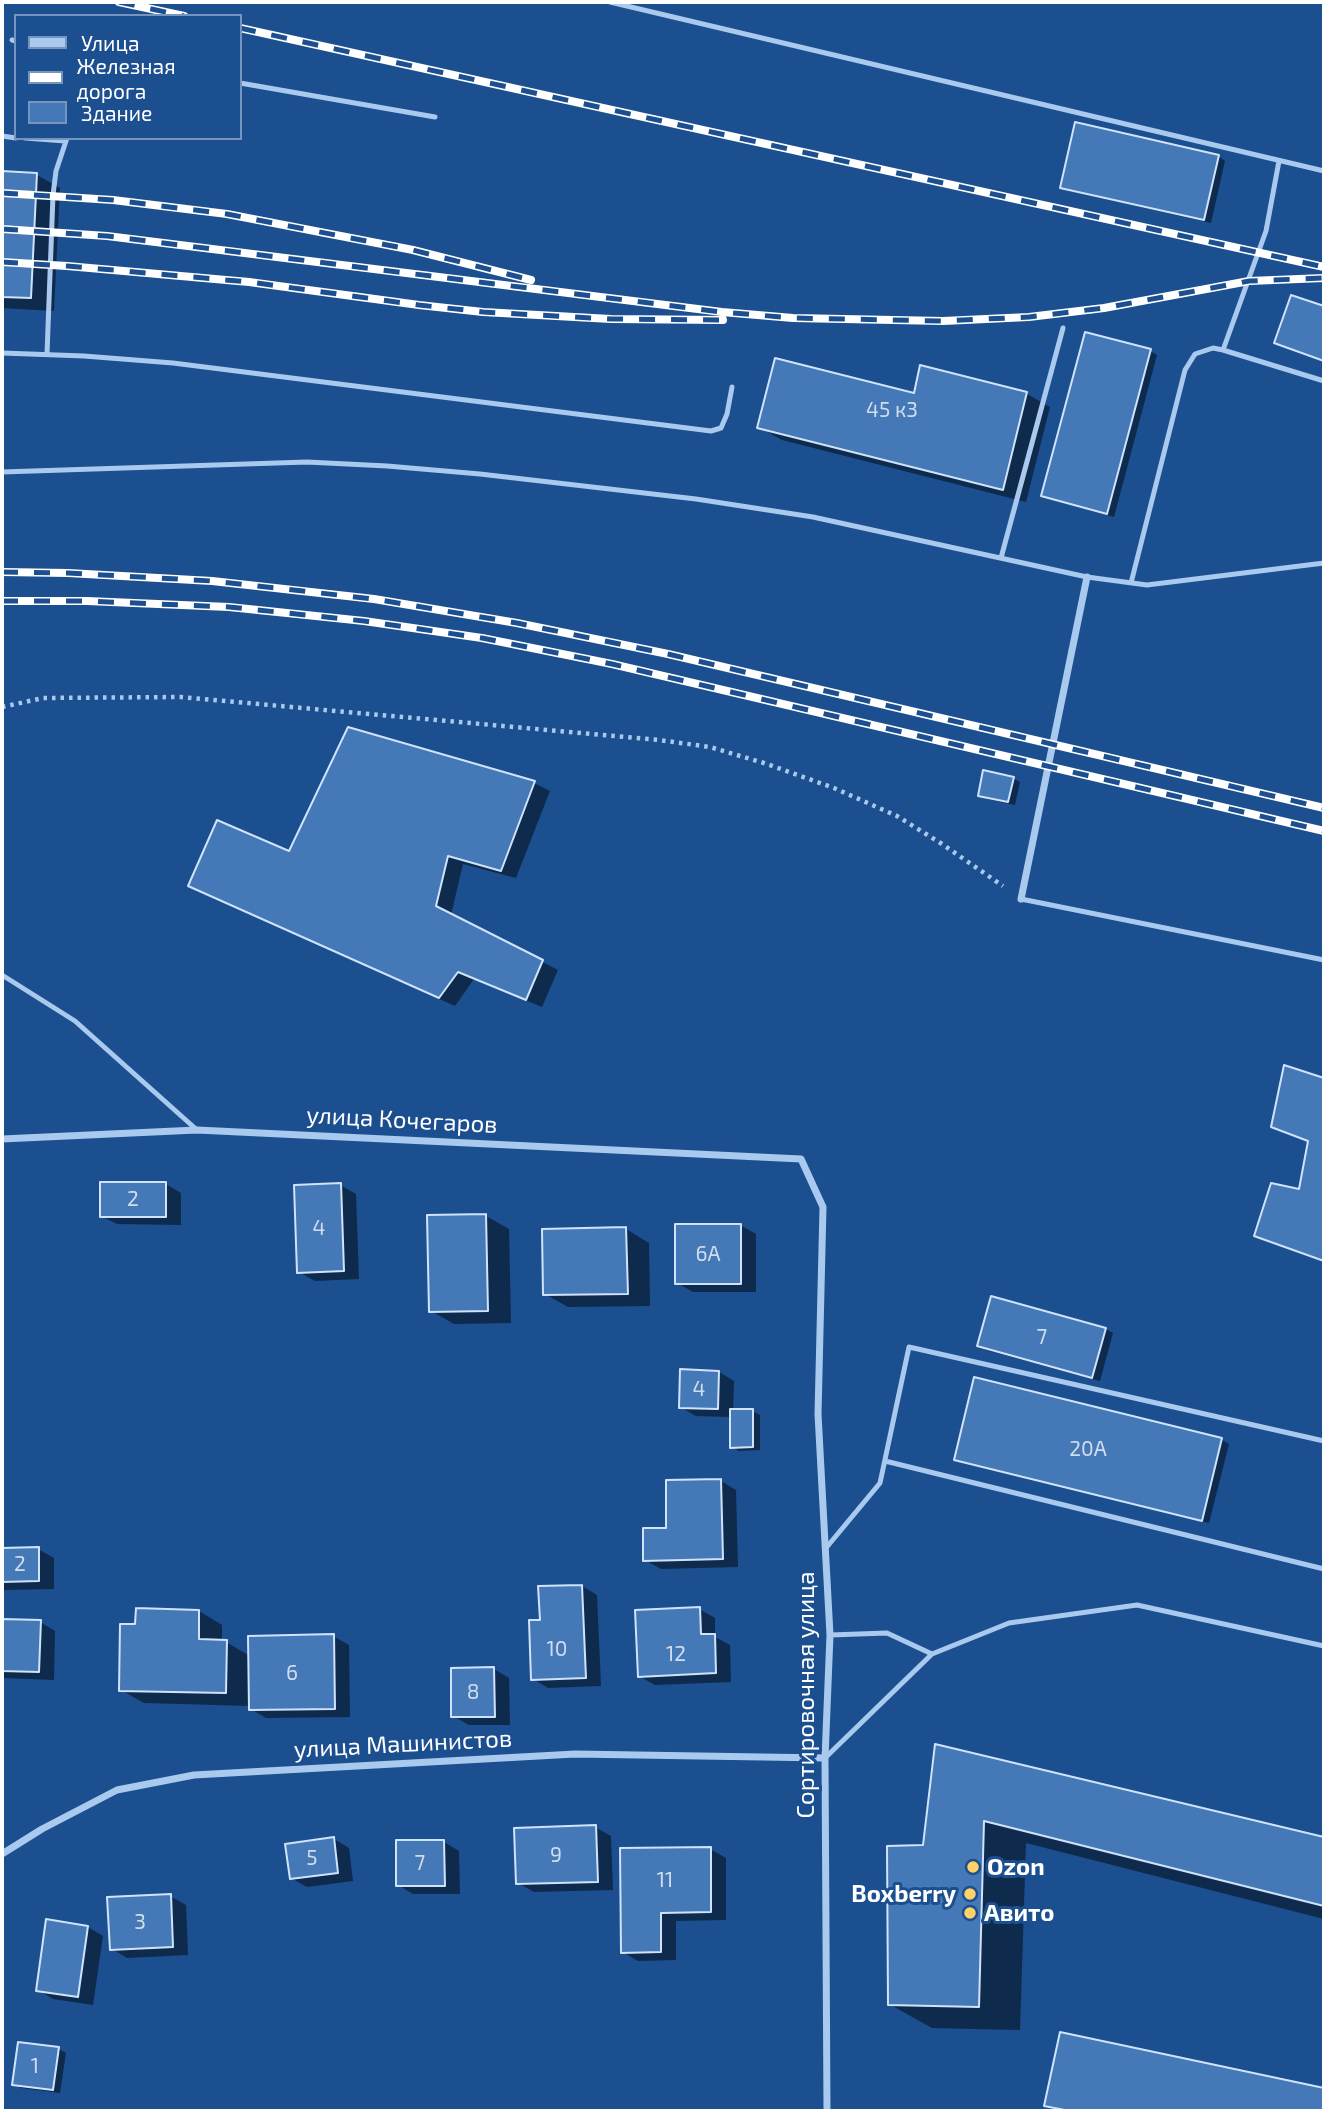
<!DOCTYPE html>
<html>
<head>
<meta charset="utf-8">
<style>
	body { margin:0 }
	#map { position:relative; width:1326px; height:2113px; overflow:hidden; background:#1b4f8f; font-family:"Exo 2",sans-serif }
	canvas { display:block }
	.frame { position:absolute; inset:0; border:4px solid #fff; pointer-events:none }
	.legend { position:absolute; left:14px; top:14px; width:228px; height:126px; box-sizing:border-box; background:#1b4f8f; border:2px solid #7695bc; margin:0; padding:9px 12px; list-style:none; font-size:21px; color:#fff }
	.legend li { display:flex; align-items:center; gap:14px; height:35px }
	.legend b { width:35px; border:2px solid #7695bc }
</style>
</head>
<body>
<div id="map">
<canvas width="1326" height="2113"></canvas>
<div class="frame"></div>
<ul class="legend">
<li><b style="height:9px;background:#a9c9ee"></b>Улица</li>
<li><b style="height:9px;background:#fff"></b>Железная дорога</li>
<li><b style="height:19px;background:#4478b7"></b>Здание</li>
</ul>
</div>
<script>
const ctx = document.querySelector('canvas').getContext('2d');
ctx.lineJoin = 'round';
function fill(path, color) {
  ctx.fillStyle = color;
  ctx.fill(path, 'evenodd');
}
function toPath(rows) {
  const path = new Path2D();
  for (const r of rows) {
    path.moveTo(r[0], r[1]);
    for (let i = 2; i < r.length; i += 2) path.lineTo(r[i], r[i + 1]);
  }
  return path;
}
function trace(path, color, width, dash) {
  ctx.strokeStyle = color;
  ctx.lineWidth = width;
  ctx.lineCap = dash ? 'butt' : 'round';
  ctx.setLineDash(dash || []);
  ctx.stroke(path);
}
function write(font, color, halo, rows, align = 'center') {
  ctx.font = font + ' "Exo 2",sans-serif';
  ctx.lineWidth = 6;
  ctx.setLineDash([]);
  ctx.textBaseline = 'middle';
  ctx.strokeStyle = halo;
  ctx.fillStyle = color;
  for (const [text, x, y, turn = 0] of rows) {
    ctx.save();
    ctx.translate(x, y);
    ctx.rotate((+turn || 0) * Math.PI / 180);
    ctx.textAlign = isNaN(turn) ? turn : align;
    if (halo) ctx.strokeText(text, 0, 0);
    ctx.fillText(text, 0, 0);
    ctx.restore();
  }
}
const shadow = toPath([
	[1218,156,1225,161,1211,223,1070,191,1062,187],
	[2,173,37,175,60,188,54,311,2,308],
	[1150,351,1157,355,1114,517,1050,499,1043,495],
	[922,367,1027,394,1050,407,1026,502,782,440,759,427,915,395],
	[1013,778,1020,782,1015,805,987,799,980,795],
	[534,783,550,791,516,878,463,864,451,915,558,970,542,1007,474,979,455,1006,206,894,190,885],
	[1285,1067,1324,1080,1324,1261,1263,1239,1301,1192,1309,1141],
	[166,1184,181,1193,181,1225,117,1224,101,1216],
	[340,1185,356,1194,359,1279,315,1281,299,1272],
	[486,1216,509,1229,511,1323,454,1324,431,1311],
	[740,1225,756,1234,756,1292,693,1292,677,1283],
	[626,1229,649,1243,650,1306,568,1307,545,1294],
	[992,1298,1106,1329,1113,1333,1100,1381,986,1350,979,1346],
	[719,1372,734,1381,733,1411,752,1411,760,1415,760,1450,739,1451,732,1447,731,1417,696,1416,680,1407],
	[976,1379,1222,1440,1229,1444,1209,1523,963,1463,956,1459],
	[721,1481,736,1490,738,1567,661,1569,645,1560],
	[38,1549,54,1558,54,1589,2,1590,2,1550],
	[582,1586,597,1595,601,1686,548,1688,533,1679,541,1622],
	[699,1609,715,1618,715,1637,730,1645,731,1682,655,1685,639,1676],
	[199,1611,222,1625,222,1642,226,1642,250,1656,333,1636,349,1645,350,1717,266,1718,251,1709,251,1706,144,1703,121,1690,137,1626],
	[2,1621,40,1622,55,1631,54,1680,2,1678],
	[494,1669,509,1678,510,1725,469,1725,453,1716],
	[937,1746,1324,1839,1324,1919,1026,1843,1020,2030,932,2028,889,2004,925,1847],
	[595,1827,611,1836,613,1890,534,1892,518,1883],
	[334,1839,349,1848,353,1881,307,1887,291,1878],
	[444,1842,459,1851,460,1894,413,1894,398,1885],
	[710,1849,726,1858,726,1920,676,1921,676,1960,638,1961,623,1952],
	[170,1896,186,1905,188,1955,127,1958,112,1949],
	[48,1921,88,1927,103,1936,93,2005,53,1999,38,1990],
	[1061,2034,1324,2090,1324,2111,1057,2111,1046,2105],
	[19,2044,59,2049,66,2053,60,2093,21,2088,14,2084]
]);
const building = toPath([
	[1075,122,1219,155,1204,220,1060,188,1075,122],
	[2,171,37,173,31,298,2,297,2,171],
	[1291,295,1324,306,1324,361,1274,343,1291,295],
	[1085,332,1151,349,1107,514,1041,496,1085,332],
	[775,358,914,393,920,365,1027,392,1003,490,757,428,775,358],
	[348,727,535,781,501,871,448,856,436,906,543,960,526,1000,458,972,439,998,188,886,217,820,289,851,348,727],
	[983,770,1014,777,1008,802,978,796,983,770],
	[1284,1065,1324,1078,1324,1261,1254,1236,1271,1183,1299,1189,1308,1141,1271,1127,1284,1065],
	[100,1182,166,1182,166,1217,100,1217,100,1182],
	[341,1183,344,1271,297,1273,294,1185,341,1183],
	[486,1214,488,1311,429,1312,427,1215,486,1214],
	[675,1224,741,1224,741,1284,675,1284,675,1224],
	[626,1227,628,1294,543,1295,542,1229,626,1227],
	[991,1296,1106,1328,1092,1378,977,1346,991,1296],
	[680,1369,719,1371,718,1409,679,1408,680,1369],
	[974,1377,1222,1438,1202,1521,954,1460,974,1377],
	[730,1409,753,1409,753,1447,730,1448,730,1409],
	[721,1479,723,1559,643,1561,643,1528,666,1528,666,1480,721,1479],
	[39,1547,39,1581,2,1582,2,1548,39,1547],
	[582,1585,586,1678,531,1680,529,1620,540,1620,538,1586,582,1585],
	[700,1607,701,1634,715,1634,716,1673,638,1677,635,1610,700,1607],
	[136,1608,199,1610,199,1639,227,1640,226,1693,119,1691,120,1624,135,1624,136,1608],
	[2,1619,41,1620,39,1672,2,1671,2,1619],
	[334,1634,335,1709,249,1710,248,1636,334,1634],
	[494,1667,495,1717,451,1717,451,1668,494,1667],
	[935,1744,1324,1837,1324,1906,984,1821,979,2007,888,2005,887,1846,923,1845,935,1744],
	[596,1825,598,1882,516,1884,514,1828,596,1825],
	[334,1837,338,1873,290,1879,285,1844,334,1837],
	[396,1840,444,1840,445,1886,396,1886,396,1840],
	[711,1847,711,1912,661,1913,661,1952,621,1953,620,1848,711,1847],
	[171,1894,173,1947,110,1950,107,1897,171,1894],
	[46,1919,88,1926,78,1997,36,1991,46,1919],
	[1060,2032,1324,2088,1324,2111,1070,2111,1044,2106,1060,2032],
	[18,2042,59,2047,53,2090,12,2085,18,2042]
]);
const path = toPath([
	[2,707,43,698,180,697,659,740,710,747,764,763,834,788,897,816,942,844,1003,886]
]);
const lane = toPath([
	[610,2,1324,171],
	[12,40,16,41],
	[240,83,435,117],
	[2,136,16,138],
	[25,138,65,141],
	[1223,350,1266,231,1279,161],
	[2,353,84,356,173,363,711,431,721,428,727,414,732,387],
	[47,354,53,195,56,171,67,138],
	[2,472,307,462,387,466,480,474,696,499,813,517,1087,577,1147,585,1324,563],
	[1001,558,1063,328],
	[1131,583,1185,370,1195,354,1213,348,1223,350,1324,381],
	[1021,899,1324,960],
	[2,975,75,1021,197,1130],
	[885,1461,1324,1569],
	[826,1548,880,1483,909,1347,1324,1441],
	[830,1635,887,1633,932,1654],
	[825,1758,932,1654,1009,1623,1137,1605,1324,1646]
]);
const street = toPath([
	[1021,899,1087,577],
	[2,1139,197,1130,801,1159,823,1207,818,1414,830,1635,825,1758,827,2111],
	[2,1854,42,1829,117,1790,194,1775,575,1754,825,1758]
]);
const rail = toPath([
	[119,2,184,16],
	[240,28,1324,267],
	[2,193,113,200,227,214,413,250,531,280],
	[2,229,107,236,722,312,793,318,943,321,1029,317,1104,308,1249,281,1324,278],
	[2,262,67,266,249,282,419,305,483,312,611,319,723,320],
	[2,572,68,573,212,581,374,599,517,623,668,654,1324,808],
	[2,601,87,601,229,607,364,621,482,638,612,664,1324,831]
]);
const markers = [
	[973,1867,7,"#ffd166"],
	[970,1894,7,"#ffd166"],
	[970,1913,7,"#ffd166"]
];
const numberNames = [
	["45 к3",892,410],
	["2",133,1199],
	["4",319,1228],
	["6А",708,1254],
	["7",1042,1337],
	["4",699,1389],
	["20А",1088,1449],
	["2",20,1564],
	["10",557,1649],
	["12",676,1654],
	["6",292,1673],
	["8",473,1692],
	["9",556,1855],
	["5",312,1858],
	["7",420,1863],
	["11",665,1880],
	["3",140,1922],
	["1",35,2066]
];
const streetNames = [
	["улица Кочегаров",402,1120,3],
	["Сортировочная улица",806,1695,-90],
	["улица Машинистов",403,1744,-3]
];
const poiNames = [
	["Ozon",987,1867],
	["Boxberry",956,1894,"right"],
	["Авито",984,1913]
];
fill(shadow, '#0007');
fill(building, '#4478b7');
trace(building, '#cfe3fa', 2);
trace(path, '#a9c9ee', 4.5, [3.5, 5]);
trace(lane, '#a9c9ee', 5);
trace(street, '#a9c9ee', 7);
trace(rail, '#fff', 8);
trace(rail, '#1b4f8f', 5, [16]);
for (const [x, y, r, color] of markers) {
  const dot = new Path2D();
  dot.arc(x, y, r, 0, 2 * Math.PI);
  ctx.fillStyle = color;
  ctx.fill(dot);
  trace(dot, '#1b4f8f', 2.5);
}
write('21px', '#d0dded', null, numberNames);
write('24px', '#fff', '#1b4f8f', streetNames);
write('bold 24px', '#fff', '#1b4f8f', poiNames, 'left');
</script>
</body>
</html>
